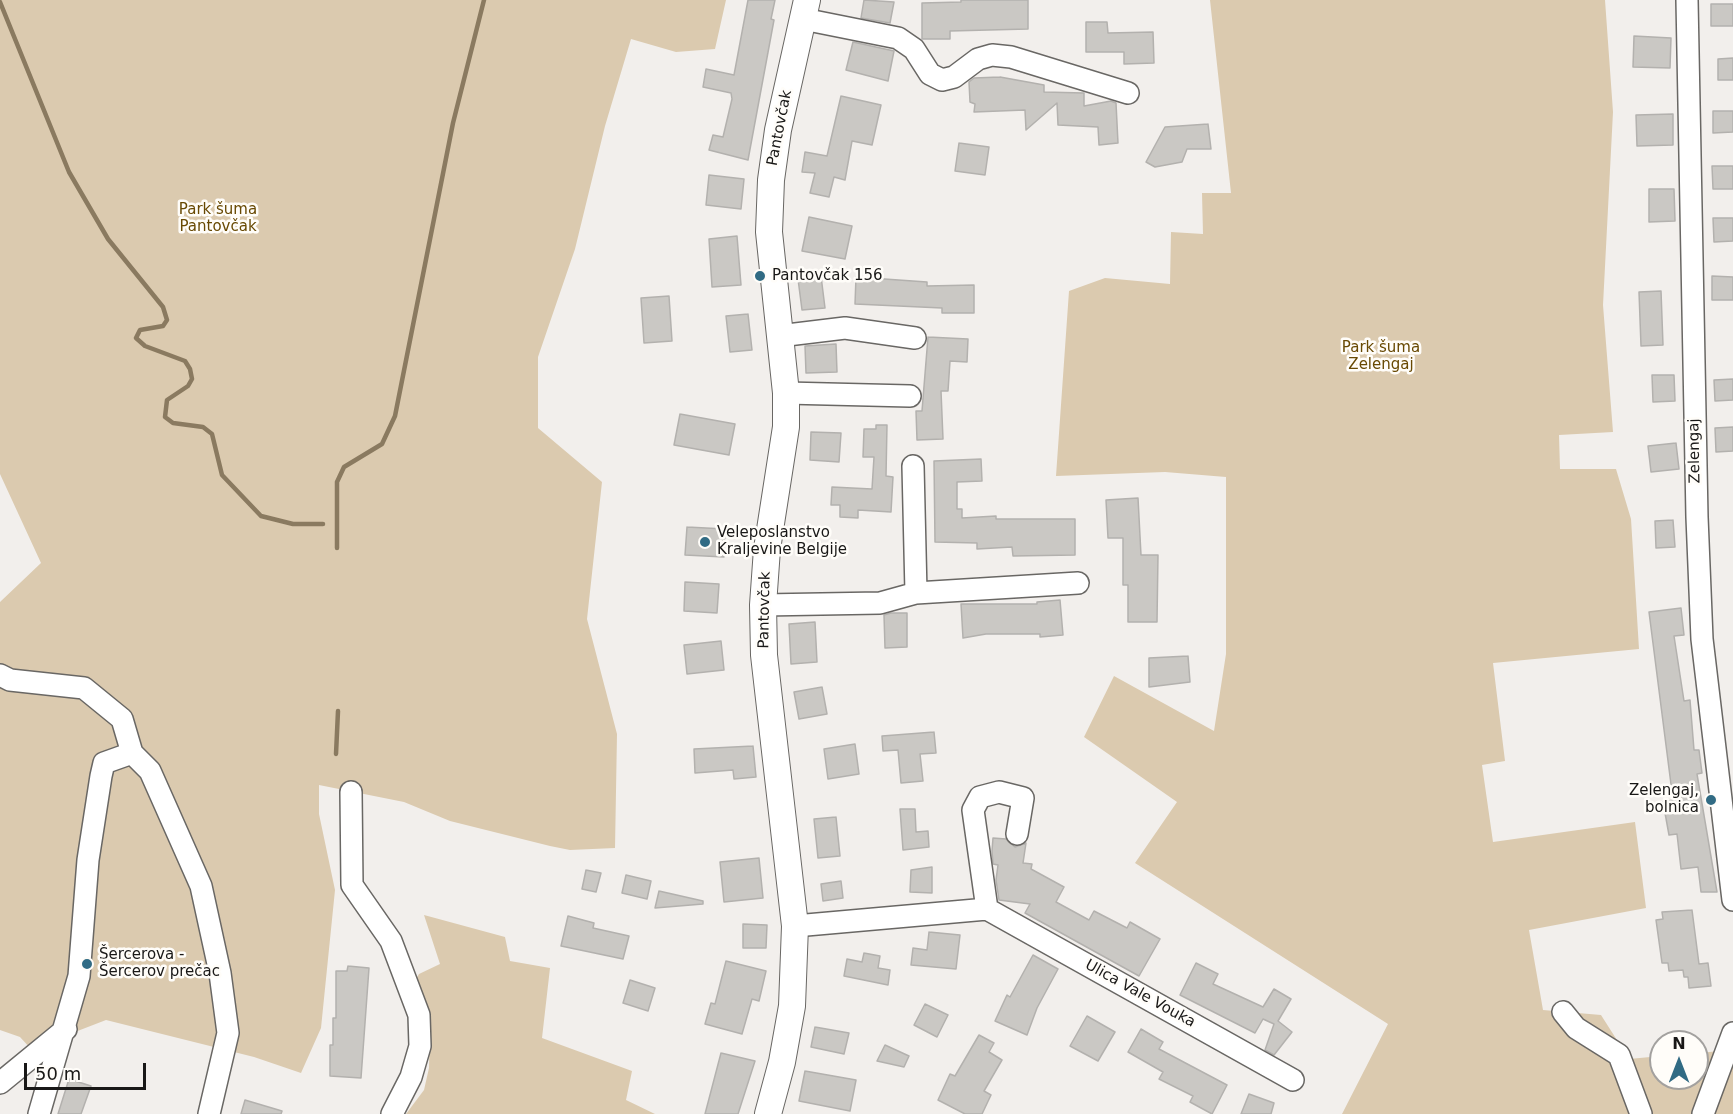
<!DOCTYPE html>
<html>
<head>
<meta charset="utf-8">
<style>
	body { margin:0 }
	#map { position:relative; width:1733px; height:1114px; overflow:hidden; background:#f2efec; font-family:"DejaVu Sans",sans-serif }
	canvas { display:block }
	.north { position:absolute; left:1649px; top:1030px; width:60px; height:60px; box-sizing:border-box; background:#fffdf9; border:2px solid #a3a19f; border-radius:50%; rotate:0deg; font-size:16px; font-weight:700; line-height:24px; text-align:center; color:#191817 }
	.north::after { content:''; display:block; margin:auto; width:21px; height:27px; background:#316b84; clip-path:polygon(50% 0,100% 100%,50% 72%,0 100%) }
	.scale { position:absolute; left:24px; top:1063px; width:122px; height:27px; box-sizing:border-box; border:3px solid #191817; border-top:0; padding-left:8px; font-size:18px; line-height:21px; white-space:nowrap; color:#191817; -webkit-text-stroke:4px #fffdf9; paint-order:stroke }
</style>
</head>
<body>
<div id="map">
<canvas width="1733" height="1114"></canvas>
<div class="north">N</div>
<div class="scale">50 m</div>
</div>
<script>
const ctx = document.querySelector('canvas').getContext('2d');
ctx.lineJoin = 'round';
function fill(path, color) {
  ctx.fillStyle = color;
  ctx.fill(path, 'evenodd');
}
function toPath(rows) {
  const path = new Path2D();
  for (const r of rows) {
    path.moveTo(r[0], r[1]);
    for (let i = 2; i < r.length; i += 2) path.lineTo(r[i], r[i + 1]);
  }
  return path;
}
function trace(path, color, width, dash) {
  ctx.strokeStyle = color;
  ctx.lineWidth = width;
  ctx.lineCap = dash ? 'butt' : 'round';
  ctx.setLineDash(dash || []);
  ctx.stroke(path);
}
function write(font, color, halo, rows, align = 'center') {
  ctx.font = font + ' "DejaVu Sans",sans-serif';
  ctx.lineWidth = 5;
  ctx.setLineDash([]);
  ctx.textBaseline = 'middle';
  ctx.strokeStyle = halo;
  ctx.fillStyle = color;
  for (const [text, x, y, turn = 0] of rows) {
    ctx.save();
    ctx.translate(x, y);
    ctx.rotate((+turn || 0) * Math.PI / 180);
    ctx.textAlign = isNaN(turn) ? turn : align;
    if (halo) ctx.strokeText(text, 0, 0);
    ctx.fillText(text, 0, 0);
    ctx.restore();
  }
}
const green = toPath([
	[0,0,726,0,715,49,676,52,631,39,605,126,575,249,538,357,538,428,602,482,587,619,617,734,615,848,570,850,550,846,450,821,404,802,319,785,319,814,335,890,321,1028,301,1073,254,1057,106,1020,31,1049,20,1037,0,1030,0,602,41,563,0,474],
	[1210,0,1605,0,1613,112,1603,305,1613,432,1559,435,1560,469,1616,469,1631,519,1639,649,1493,663,1505,761,1482,765,1493,842,1635,822,1646,908,1529,930,1543,1010,1601,1015,1629,1059,1661,1056,1661,1078,1697,1078,1697,1053,1733,1050,1733,1114,1342,1114,1388,1024,1135,863,1177,802,1084,737,1114,676,1214,731,1226,654,1226,477,1165,472,1056,476,1069,291,1105,278,1170,284,1171,232,1203,234,1202,193,1231,193],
	[424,915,505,937,510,961,550,968,542,1038,632,1071,626,1100,655,1114,406,1114,424,1090,429,1068,430,1025,416,979,419,974,440,964]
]);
const stream = toPath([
	[0,2,69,172,108,239,163,307,167,320,163,326,140,330,136,338,145,346,185,361,190,369,192,379,188,386,167,400,165,417,173,423,203,427,212,434,222,475,261,516,293,524,323,524],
	[337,548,337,482,344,467,382,444,395,416,453,123,484,0],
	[336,754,338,711]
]);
const building = toPath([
	[748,0,775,0,771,19,774,20,748,160,709,150,713,135,723,137,732,99,731,93,703,87,706,69,734,75,748,0],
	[864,0,894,2,890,23,861,18,864,0],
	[961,0,1028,0,1028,29,950,31,950,39,922,39,922,3,961,2,961,0],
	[1711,4,1733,4,1733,26,1711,26,1711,4],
	[1086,22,1107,22,1108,33,1153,32,1154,63,1124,64,1124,52,1086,52,1086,22],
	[1634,36,1671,38,1670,68,1633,67,1634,36],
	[853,42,894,51,888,81,846,70,853,42],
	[1733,58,1733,80,1718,80,1718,59,1733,58],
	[1000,77,1044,85,1044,92,1084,93,1084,106,1111,101,1116,103,1118,143,1099,145,1098,127,1058,125,1057,103,1026,130,1025,110,974,112,975,104,970,102,969,82,974,78,1000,77],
	[841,96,881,105,872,145,852,141,845,180,834,177,829,197,810,193,815,173,802,172,805,152,827,156,841,96],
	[1713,111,1733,111,1733,132,1713,133,1713,111],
	[1673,114,1673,145,1637,146,1636,115,1673,114],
	[1208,124,1211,149,1187,149,1182,162,1155,167,1146,162,1165,127,1208,124],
	[959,143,989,147,985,175,955,171,959,143],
	[1712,166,1733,166,1733,189,1713,189,1712,166],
	[709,175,744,179,741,209,706,205,709,175],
	[1649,189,1674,189,1675,221,1649,222,1649,189],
	[809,217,852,226,845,259,802,251,809,217],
	[1713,218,1733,218,1733,241,1714,242,1713,218],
	[737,236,741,285,712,287,709,239,737,236],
	[821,276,825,308,802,310,798,279,821,276],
	[1712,276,1733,277,1733,300,1712,300,1712,276],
	[856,277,927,282,927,286,974,285,974,313,942,313,942,308,855,304,856,277],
	[1661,291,1663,345,1641,346,1639,292,1661,291],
	[669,296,672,341,644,343,641,298,669,296],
	[748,314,752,350,730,352,726,316,748,314],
	[928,337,968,339,967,362,950,361,948,391,941,391,943,439,917,440,916,411,922,411,928,337],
	[836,344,837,372,806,373,805,346,836,344],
	[1652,375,1674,375,1675,401,1653,402,1652,375],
	[1733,379,1733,400,1715,401,1714,380,1733,379],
	[680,414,735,424,729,455,674,445,680,414],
	[876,425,887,425,886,476,893,477,891,512,858,510,858,518,840,517,840,505,831,505,832,487,872,489,874,457,863,457,864,429,876,429,876,425],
	[1733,427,1733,451,1716,452,1715,428,1733,427],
	[811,432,841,433,839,462,810,460,811,432],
	[1676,443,1679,469,1651,472,1648,446,1676,443],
	[981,459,982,481,957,482,957,509,962,509,962,518,996,516,996,519,1075,519,1075,555,1013,556,1012,547,977,549,977,543,935,542,934,461,981,459],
	[1138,498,1141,555,1158,555,1157,622,1128,622,1128,585,1123,585,1123,538,1108,538,1106,500,1138,498],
	[1673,520,1675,547,1656,548,1655,521,1673,520],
	[687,527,725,529,724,557,685,555,687,527],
	[685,582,719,584,717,613,684,611,685,582],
	[1060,600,1063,635,1040,637,1040,634,986,634,963,638,961,604,1037,604,1037,602,1060,600],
	[1681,608,1684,635,1674,636,1684,701,1690,700,1694,750,1699,750,1702,773,1697,774,1717,892,1701,892,1698,867,1681,869,1677,834,1669,835,1663,802,1673,800,1649,612,1681,608],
	[891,613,907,613,907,647,885,648,884,615,891,613],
	[815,622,817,662,791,664,789,624,815,622],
	[721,641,724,670,687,674,684,645,721,641],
	[1188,656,1190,682,1149,687,1149,658,1188,656],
	[822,687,827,714,799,719,794,692,822,687],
	[934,732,936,753,920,754,923,781,901,783,898,750,883,751,882,736,934,732],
	[855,744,859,774,828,779,824,749,855,744],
	[753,746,756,777,734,779,733,770,695,773,694,749,753,746],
	[900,809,915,809,916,832,928,831,929,847,903,850,900,809],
	[836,817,840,856,818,858,814,819,836,817],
	[993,838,1006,839,1015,847,1026,843,1023,863,1032,864,1031,869,1064,887,1056,902,1089,920,1094,911,1127,928,1130,922,1160,939,1139,976,1025,913,1030,904,999,900,996,880,998,865,993,864,992,851,993,838],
	[759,858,763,898,724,902,720,862,759,858],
	[932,867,932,893,910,892,911,870,932,867],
	[586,870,601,873,596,892,582,889,586,870],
	[626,875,651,881,647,899,622,893,626,875],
	[841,881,843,898,823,901,821,884,841,881],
	[659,891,703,901,703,904,655,908,659,891],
	[1692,910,1699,964,1708,963,1711,986,1689,988,1688,977,1684,977,1683,970,1669,971,1668,963,1662,963,1656,920,1663,919,1662,912,1692,910],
	[568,916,594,923,593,928,629,936,623,959,561,946,568,916],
	[743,924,767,925,766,948,743,948,743,924],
	[929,932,960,935,956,969,911,965,913,948,927,950,929,932],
	[864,953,880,956,878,968,890,970,888,985,844,976,847,959,862,962,864,953],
	[1033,955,1058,969,1037,1008,1027,1035,995,1021,1007,995,1010,997,1033,955],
	[726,961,766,971,759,1001,752,999,742,1034,705,1024,711,1003,715,1004,726,961],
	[1196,963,1218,974,1213,984,1263,1007,1274,989,1291,999,1278,1021,1292,1032,1274,1055,1265,1050,1274,1024,1263,1019,1255,1033,1180,995,1196,963],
	[348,966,369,968,361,1078,330,1076,330,1045,333,1045,333,1018,336,1018,336,971,347,971,348,966],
	[630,980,655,988,648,1011,623,1003,630,980],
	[925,1004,948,1015,937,1037,914,1025,925,1004],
	[1087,1016,1115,1032,1098,1061,1070,1046,1087,1016],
	[815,1027,849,1033,844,1054,811,1047,815,1027],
	[1141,1029,1163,1042,1159,1049,1227,1085,1212,1114,1190,1102,1193,1096,1159,1079,1163,1072,1128,1052,1141,1029],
	[979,1035,994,1043,989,1052,1002,1060,984,1091,991,1095,982,1114,965,1114,938,1100,950,1074,955,1076,979,1035],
	[885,1045,909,1056,904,1067,877,1061,885,1045],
	[721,1053,755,1061,738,1114,705,1114,721,1053],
	[805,1071,856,1080,850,1111,799,1101,805,1071],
	[69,1079,91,1086,81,1114,58,1114,69,1079],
	[1249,1094,1274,1103,1271,1114,1241,1114,1249,1094],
	[245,1100,282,1111,281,1114,241,1114,245,1100]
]);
const minor = toPath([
	[1687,0,1697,517,1702,639,1733,900],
	[803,19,898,38,914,49,930,74,942,80,954,77,978,59,992,55,1011,57,1128,93],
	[779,336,845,328,915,338],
	[786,393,910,396],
	[916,593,1078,583],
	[763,605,880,603,916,593,913,466],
	[0,675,10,680,84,688,122,719,132,753],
	[351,792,352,885,391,941,419,1015,420,1046,411,1077,392,1114],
	[987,909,973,810,980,797,999,792,1023,798,1017,834],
	[795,926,987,909,1293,1080],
	[1563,1012,1576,1028,1619,1055,1641,1114],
	[0,1083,66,1029],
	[39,1114,79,976,88,860,101,776,104,763,132,753,150,771,201,886,220,973,228,1033,209,1114],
	[1703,1114,1733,1033]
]);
const major = toPath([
	[768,1114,782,1062,792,1006,795,926,764,655,763,605,767,549,786,427,786,393,769,232,771,180,778,130,807,0]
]);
const markers = [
	[760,276,6,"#316b84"],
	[705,542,6,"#316b84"],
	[1711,800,6,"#316b84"],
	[87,964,6,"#316b84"]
];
const streetNames = [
	["Pantovčak",780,128,-79],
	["Zelengaj",1695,451,-91],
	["Pantovčak",765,610,-89],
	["Ulica Vale Vouka",1140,994,29]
];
const parkNames = [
	["Park šuma",218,210],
	["Pantovčak",218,227],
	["Park šuma",1381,348],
	["Zelengaj",1381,365]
];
const poiNames = [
	["Pantovčak 156",772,276],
	["Veleposlanstvo",717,533],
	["Kraljevine Belgije",717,550],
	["Zelengaj,",1699,791,"right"],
	["bolnica",1699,808,"right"],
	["Šercerova -",99,955],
	["Šercerov prečac",99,972]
];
fill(green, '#dbcaaf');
trace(stream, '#8a7a60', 4.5);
fill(building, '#cac8c4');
trace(building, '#b3b1ae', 1.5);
trace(minor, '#696764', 24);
trace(major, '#696764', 28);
trace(minor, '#fff', 21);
trace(major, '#fff', 26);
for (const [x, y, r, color] of markers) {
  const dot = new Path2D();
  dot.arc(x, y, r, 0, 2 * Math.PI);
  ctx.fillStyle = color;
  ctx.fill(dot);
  trace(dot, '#fffdf9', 2);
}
write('15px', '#191817', '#fffdf9', streetNames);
write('15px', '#684903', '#fffdf9', parkNames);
write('15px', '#191817', '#fffdf9', poiNames, 'left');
</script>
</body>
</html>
